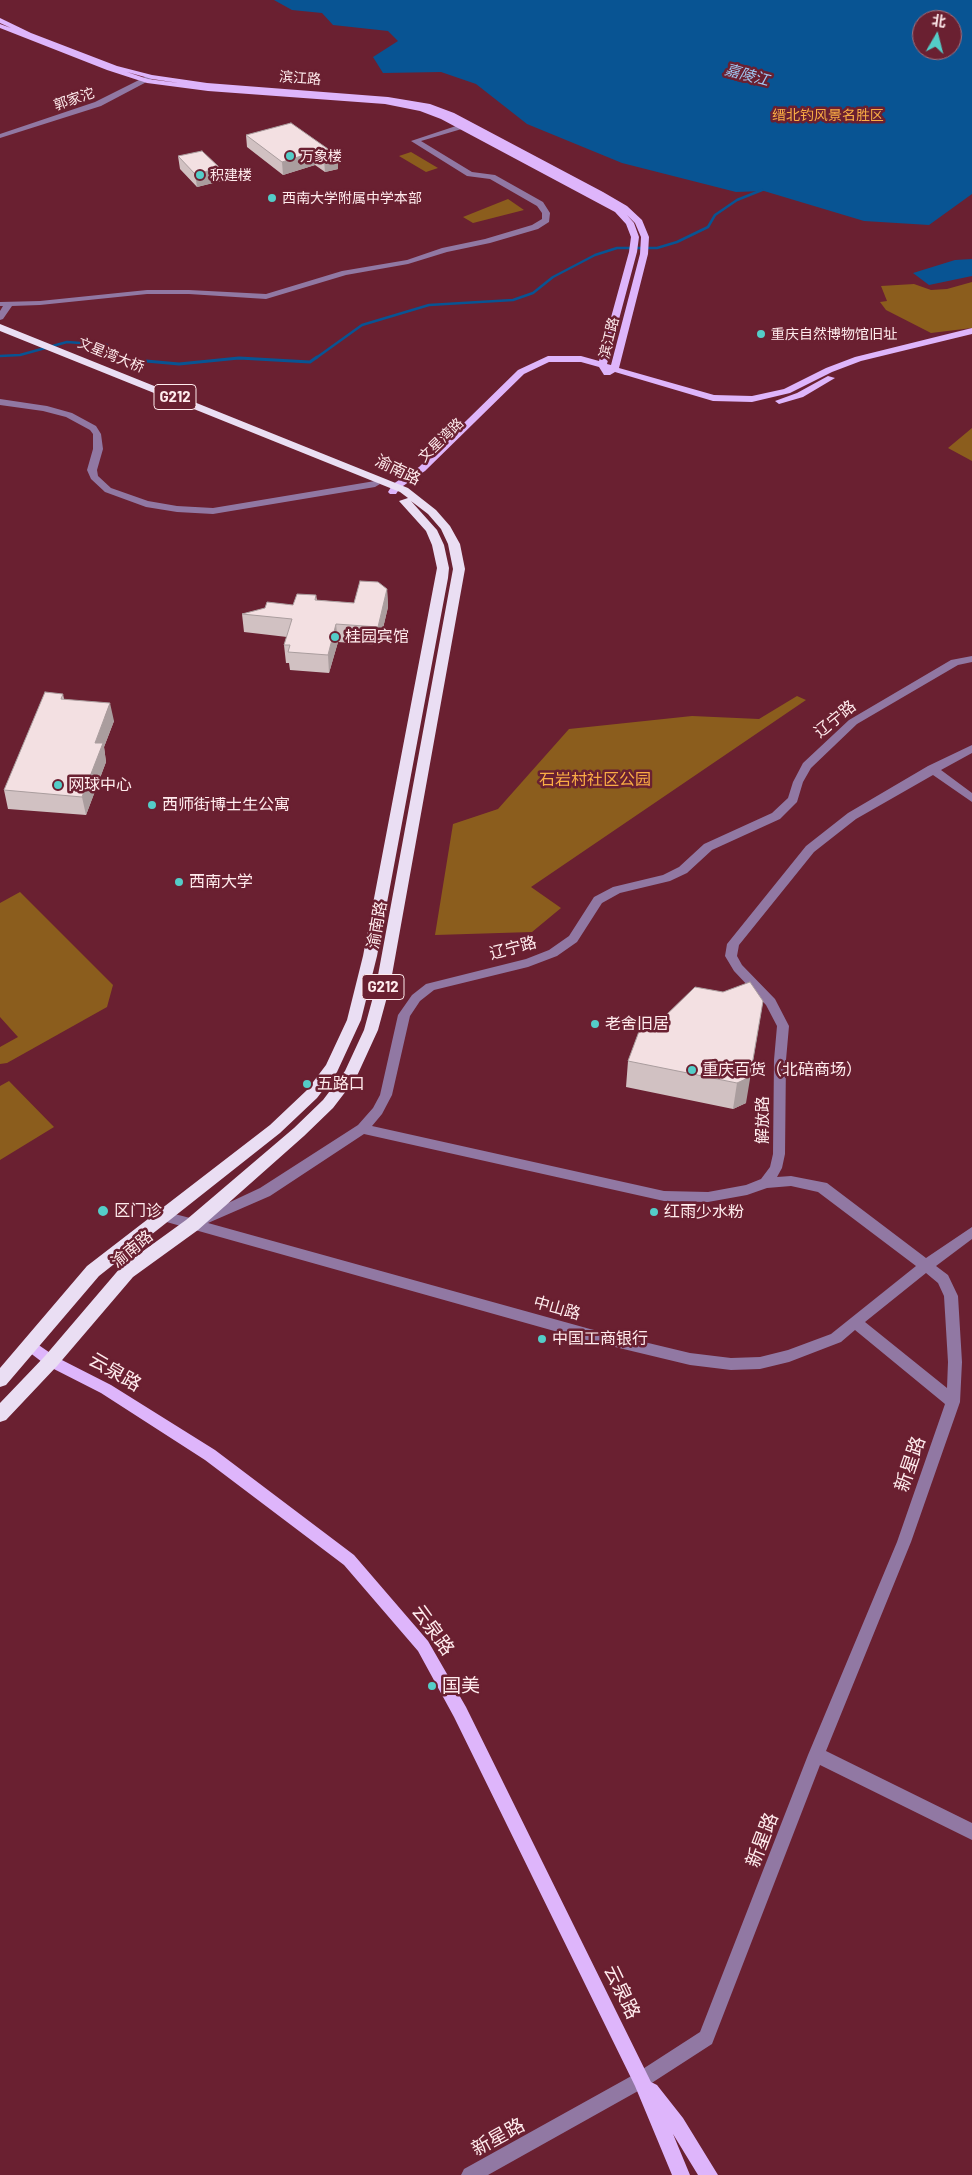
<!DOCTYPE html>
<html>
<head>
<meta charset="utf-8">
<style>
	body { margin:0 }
	#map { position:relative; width:972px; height:2175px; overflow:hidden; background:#6a2031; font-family:Barlow,"Noto Sans SC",sans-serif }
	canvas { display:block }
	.north { position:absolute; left:912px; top:10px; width:50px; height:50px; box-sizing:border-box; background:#6a2031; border:1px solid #a6717c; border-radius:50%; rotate:8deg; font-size:14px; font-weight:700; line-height:20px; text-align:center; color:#ffebed }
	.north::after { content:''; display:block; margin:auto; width:18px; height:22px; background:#54cdc8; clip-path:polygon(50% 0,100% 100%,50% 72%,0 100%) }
</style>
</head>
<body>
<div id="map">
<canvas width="972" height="2175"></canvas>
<div class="north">北</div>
</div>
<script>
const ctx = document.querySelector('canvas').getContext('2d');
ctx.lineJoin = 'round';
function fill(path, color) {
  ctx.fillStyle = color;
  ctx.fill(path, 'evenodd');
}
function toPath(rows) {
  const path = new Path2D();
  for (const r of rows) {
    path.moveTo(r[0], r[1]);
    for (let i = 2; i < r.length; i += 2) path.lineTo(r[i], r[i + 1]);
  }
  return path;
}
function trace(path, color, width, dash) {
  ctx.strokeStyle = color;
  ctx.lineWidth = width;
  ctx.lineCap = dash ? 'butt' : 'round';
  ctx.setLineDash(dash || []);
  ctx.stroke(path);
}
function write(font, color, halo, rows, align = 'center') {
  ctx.font = font + ' Barlow,"Noto Sans SC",sans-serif';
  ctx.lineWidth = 5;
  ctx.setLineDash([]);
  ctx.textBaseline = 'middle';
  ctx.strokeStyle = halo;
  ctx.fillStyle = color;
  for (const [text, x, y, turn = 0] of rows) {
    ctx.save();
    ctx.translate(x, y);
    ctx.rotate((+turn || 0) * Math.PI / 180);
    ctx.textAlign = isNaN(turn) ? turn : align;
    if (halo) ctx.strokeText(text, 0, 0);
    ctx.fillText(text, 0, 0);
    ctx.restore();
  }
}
const green = toPath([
	[411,152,438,168,426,172,399,156],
	[508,199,524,210,473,223,463,217],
	[972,282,972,328,931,333,886,310,880,302,887,301,881,286,914,284,931,290,947,289],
	[972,428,972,461,948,448],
	[797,696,806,700,531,887,561,908,532,932,435,935,453,824,498,809,569,729,692,716,759,719],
	[20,892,113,985,107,1007,7,1063,0,1064,0,1047,18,1037,0,1017,0,903],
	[9,1081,54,1127,0,1160,0,1086]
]);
const water = toPath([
	[274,0,972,0,972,194,929,225,864,221,764,191,736,192,622,163,527,124,476,84,441,72,383,73,373,57,398,41,388,31,333,25,322,13,292,10],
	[922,20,952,20,952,50,922,50],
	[972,259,972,276,929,285,913,273,955,260]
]);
const streamFar1 = toPath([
	[0,356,20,355,67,342,107,345,123,358],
	[316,358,362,325,429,305,513,300,533,293,553,277,595,255,617,248,657,248,677,242,708,227,715,215,737,200,762,190]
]);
const stream = toPath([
	[121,357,124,359,179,364,239,358,310,362,317,357]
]);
const minor = toPath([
	[149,75,156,77,101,106,0,138,0,134,95,102,149,75],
	[462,124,465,124,465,128,421,141,472,172,495,175,543,202,550,213,549,222,538,229,490,243,447,252,408,264,346,275,266,299,189,294,147,294,40,305,12,306,3,319,0,320,0,311,3,306,0,306,0,302,40,301,147,290,189,290,266,294,342,271,407,260,442,248,485,239,532,225,542,219,542,213,537,206,490,179,467,176,411,141,462,124],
	[0,399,47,406,72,413,96,426,101,434,103,449,97,470,98,476,111,488,148,501,177,506,213,508,375,481,380,484,375,487,213,514,177,512,146,507,105,492,91,479,87,470,93,449,93,434,90,430,66,417,43,411,0,405,0,399],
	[972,656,972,662,958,665,857,724,811,768,803,782,797,802,780,819,712,850,687,873,670,881,620,893,602,903,577,942,557,956,528,967,434,990,420,1001,410,1016,392,1095,382,1114,372,1126,664,1191,708,1192,746,1185,761,1179,770,1167,773,1154,774,1060,777,1026,766,1005,734,971,725,956,727,944,806,846,848,813,928,766,972,745,972,753,941,770,972,793,972,802,933,775,856,819,814,852,739,945,737,956,742,965,775,999,789,1026,786,1060,785,1154,782,1168,777,1177,791,1176,827,1183,926,1258,972,1227,972,1239,936,1266,948,1275,958,1296,962,1362,960,1402,911,1542,826,1751,972,1823,972,1840,820,1765,712,2044,647,2086,488,2175,461,2175,464,2169,635,2074,700,2032,808,1755,897,1542,945,1404,855,1330,841,1342,789,1362,760,1369,731,1370,690,1365,590,1341,163,1221,158,1220,156,1216,158,1212,163,1211,194,1219,260,1188,358,1125,373,1108,380,1095,398,1015,412,995,426,984,526,959,549,950,569,936,594,897,613,887,663,875,679,867,704,844,772,813,788,798,793,782,803,763,849,720,951,660,972,656],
	[364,1134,664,1201,708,1202,747,1195,767,1188,791,1186,818,1192,916,1266,831,1334,788,1350,760,1357,731,1358,690,1353,590,1329,208,1223,270,1196,364,1134],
	[926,1273,938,1283,944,1296,948,1362,947,1388,865,1322,926,1273]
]);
const major = toPath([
	[0,18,31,33,117,66,152,75,207,83,388,97,430,104,454,113,603,192,627,206,642,220,649,237,648,254,619,368,714,395,752,396,784,389,826,368,855,357,972,328,972,334,861,361,832,372,790,393,752,402,713,401,615,372,610,375,604,375,599,367,581,362,549,362,524,374,425,471,400,488,396,494,390,494,388,492,393,484,419,467,518,370,548,356,581,356,599,361,629,252,631,237,626,224,615,212,441,119,420,111,385,104,208,91,147,83,107,70,0,28,0,24,11,28,0,23,0,18],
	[127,72,152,79,179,83,148,79,127,72],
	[627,215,635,223,641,237,640,254,611,365,607,364,637,252,639,237,634,223,627,215],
	[828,376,835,378,803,397,779,404,775,401,797,393,828,376],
	[30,1339,56,1357,111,1385,215,1450,354,1555,428,1641,466,1707,651,2082,657,2085,683,2118,718,2175,698,2175,673,2134,690,2175,672,2175,635,2086,454,1717,418,1651,344,1565,205,1460,101,1393,46,1365,25,1349,23,1345,25,1341,30,1339]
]);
const highway = toPath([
	[0,324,408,488,436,510,450,526,460,544,465,569,390,986,378,1030,356,1078,333,1108,304,1136,198,1230,133,1277,57,1366,6,1420,0,1422,0,1403,45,1356,121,1267,186,1220,294,1128,323,1100,345,1071,364,1030,376,986,453,569,448,544,441,529,428,514,411,501,437,530,444,545,449,568,448,578,377,956,361,1020,337,1072,317,1098,280,1133,99,1276,6,1385,0,1387,0,1368,87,1266,270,1125,307,1090,326,1065,347,1020,363,956,437,568,432,545,426,531,399,501,408,498,400,492,0,331,0,324]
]);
const wall = toPath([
	[246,135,338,156,338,169,325,172,315,165,283,175,247,147],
	[178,156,220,168,221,181,197,187,180,169],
	[387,589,388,607,379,645,338,642,329,673,290,670,289,663,286,663,284,645,287,637,244,632,242,614,293,605,316,595,317,600,354,603],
	[63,694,64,699,114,721,104,747,106,762,86,815,8,809,4,790],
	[723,992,746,1103,733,1109,626,1087,628,1061,660,1021]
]);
const shadedWall = toPath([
	[314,152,315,165,283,175,282,162],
	[338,156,338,169,325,172,324,160],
	[220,168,221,181,197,187,195,174],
	[387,589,388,607,379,645,378,627],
	[336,624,338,642,329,673,328,655],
	[110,703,114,721,104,747,106,762,86,815,82,797,95,743],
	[763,1001,746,1103,733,1109,737,1083]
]);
const building = toPath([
	[291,123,338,156,324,160,314,152,282,162,246,135,291,123],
	[202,151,220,168,195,174,178,156,202,151],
	[360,581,378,582,387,589,378,627,336,624,328,655,288,652,290,645,284,645,292,619,242,614,265,608,267,602,293,605,297,594,316,595,315,600,354,603,360,581],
	[45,692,63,694,61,699,110,703,95,743,103,743,82,797,4,790,45,692],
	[750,982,763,1001,750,1077,737,1083,628,1061,641,1026,647,1020,660,1021,695,987,723,992,750,982]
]);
const markers = [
	[290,156,5,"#54cdc8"],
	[200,175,5,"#54cdc8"],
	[272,198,5,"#54cdc8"],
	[761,334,5,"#54cdc8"],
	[335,637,5,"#54cdc8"],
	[58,785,5,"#54cdc8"],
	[152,805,5,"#54cdc8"],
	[179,882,5,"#54cdc8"],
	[595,1024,5,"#54cdc8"],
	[692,1070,5,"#54cdc8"],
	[307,1084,5,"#54cdc8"],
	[103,1211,6,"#54cdc8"],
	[654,1212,5,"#54cdc8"],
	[542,1339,5,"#54cdc8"],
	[432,1686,5,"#54cdc8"]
];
const farStreetnames = [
	["滨江路",300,78,4],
	["郭家沱",74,99,-19],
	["滨江路",609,338,-76],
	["文星湾大桥",111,355,22],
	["文星湾路",441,440,-44]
];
const farParknames = [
	["缙北钓风景名胜区",828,115]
];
const farPoinames = [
	["万象楼",300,156],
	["积建楼",210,175],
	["西南大学附属中学本部",282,198],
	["重庆自然博物馆旧址",771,334]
];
const farWaternames = [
	["嘉陵江",747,75,15]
];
const shields = [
	[175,397,42],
	[383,987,42]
];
const shieldNames = [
	["G212",175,397],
	["G212",383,987]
];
const streetNames = [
	["渝南路",398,470,26],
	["辽宁路",835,719,-39],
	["渝南路",377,925,-80],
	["辽宁路",513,948,-15],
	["解放路",763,1120,-90],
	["渝南路",132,1249,-39],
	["中山路",557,1308,16]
];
const poiNames = [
	["桂园宾馆",345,637],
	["网球中心",68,785],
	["西师街博士生公寓",162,805],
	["西南大学",189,882],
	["老舍旧居",605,1024],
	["重庆百货（北碚商场）",702,1070],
	["五路口",317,1084],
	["区门诊",114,1211],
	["红雨少水粉",664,1212],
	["中国工商银行",552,1339]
];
const parkNames = [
	["石岩村社区公园",595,780]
];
const nearStreetnames = [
	["云泉路",115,1372,30],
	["新星路",910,1464,-71],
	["云泉路",433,1630,54],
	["新星路",762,1840,-69],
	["云泉路",622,1992,64],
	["新星路",498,2137,-29]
];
const nearPoinames = [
	["国美",442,1686]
];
fill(green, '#8b5d1d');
fill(water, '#085493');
trace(streamFar1, '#085493', 2.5);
trace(stream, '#085493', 3);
fill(minor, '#9178a3');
fill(major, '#deb5fb');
fill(highway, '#eadef3');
fill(wall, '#d1c1c2');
fill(shadedWall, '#aa9d9e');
fill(building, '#f3e0e2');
trace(building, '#aa9d9e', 1);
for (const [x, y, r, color] of markers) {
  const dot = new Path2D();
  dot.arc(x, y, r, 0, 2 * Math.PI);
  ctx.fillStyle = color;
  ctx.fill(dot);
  trace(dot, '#6a2031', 2);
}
write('14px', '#ffebed', '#6a2031', farStreetnames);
write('14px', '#faad45', '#6a2031', farParknames);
write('14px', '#ffebed', '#6a2031', farPoinames, 'left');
write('italic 15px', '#a1c8f2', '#6a2031', farWaternames);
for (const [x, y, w] of shields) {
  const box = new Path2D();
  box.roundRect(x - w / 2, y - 12.5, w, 25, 4);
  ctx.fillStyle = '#6a2031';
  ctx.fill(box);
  trace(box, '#ffebed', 1);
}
write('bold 15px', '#ffebed', null, shieldNames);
write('16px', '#ffebed', '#6a2031', streetNames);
write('16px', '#ffebed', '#6a2031', poiNames, 'left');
write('16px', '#faad45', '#6a2031', parkNames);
write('19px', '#ffebed', '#6a2031', nearStreetnames);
write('19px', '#ffebed', '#6a2031', nearPoinames, 'left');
</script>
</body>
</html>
